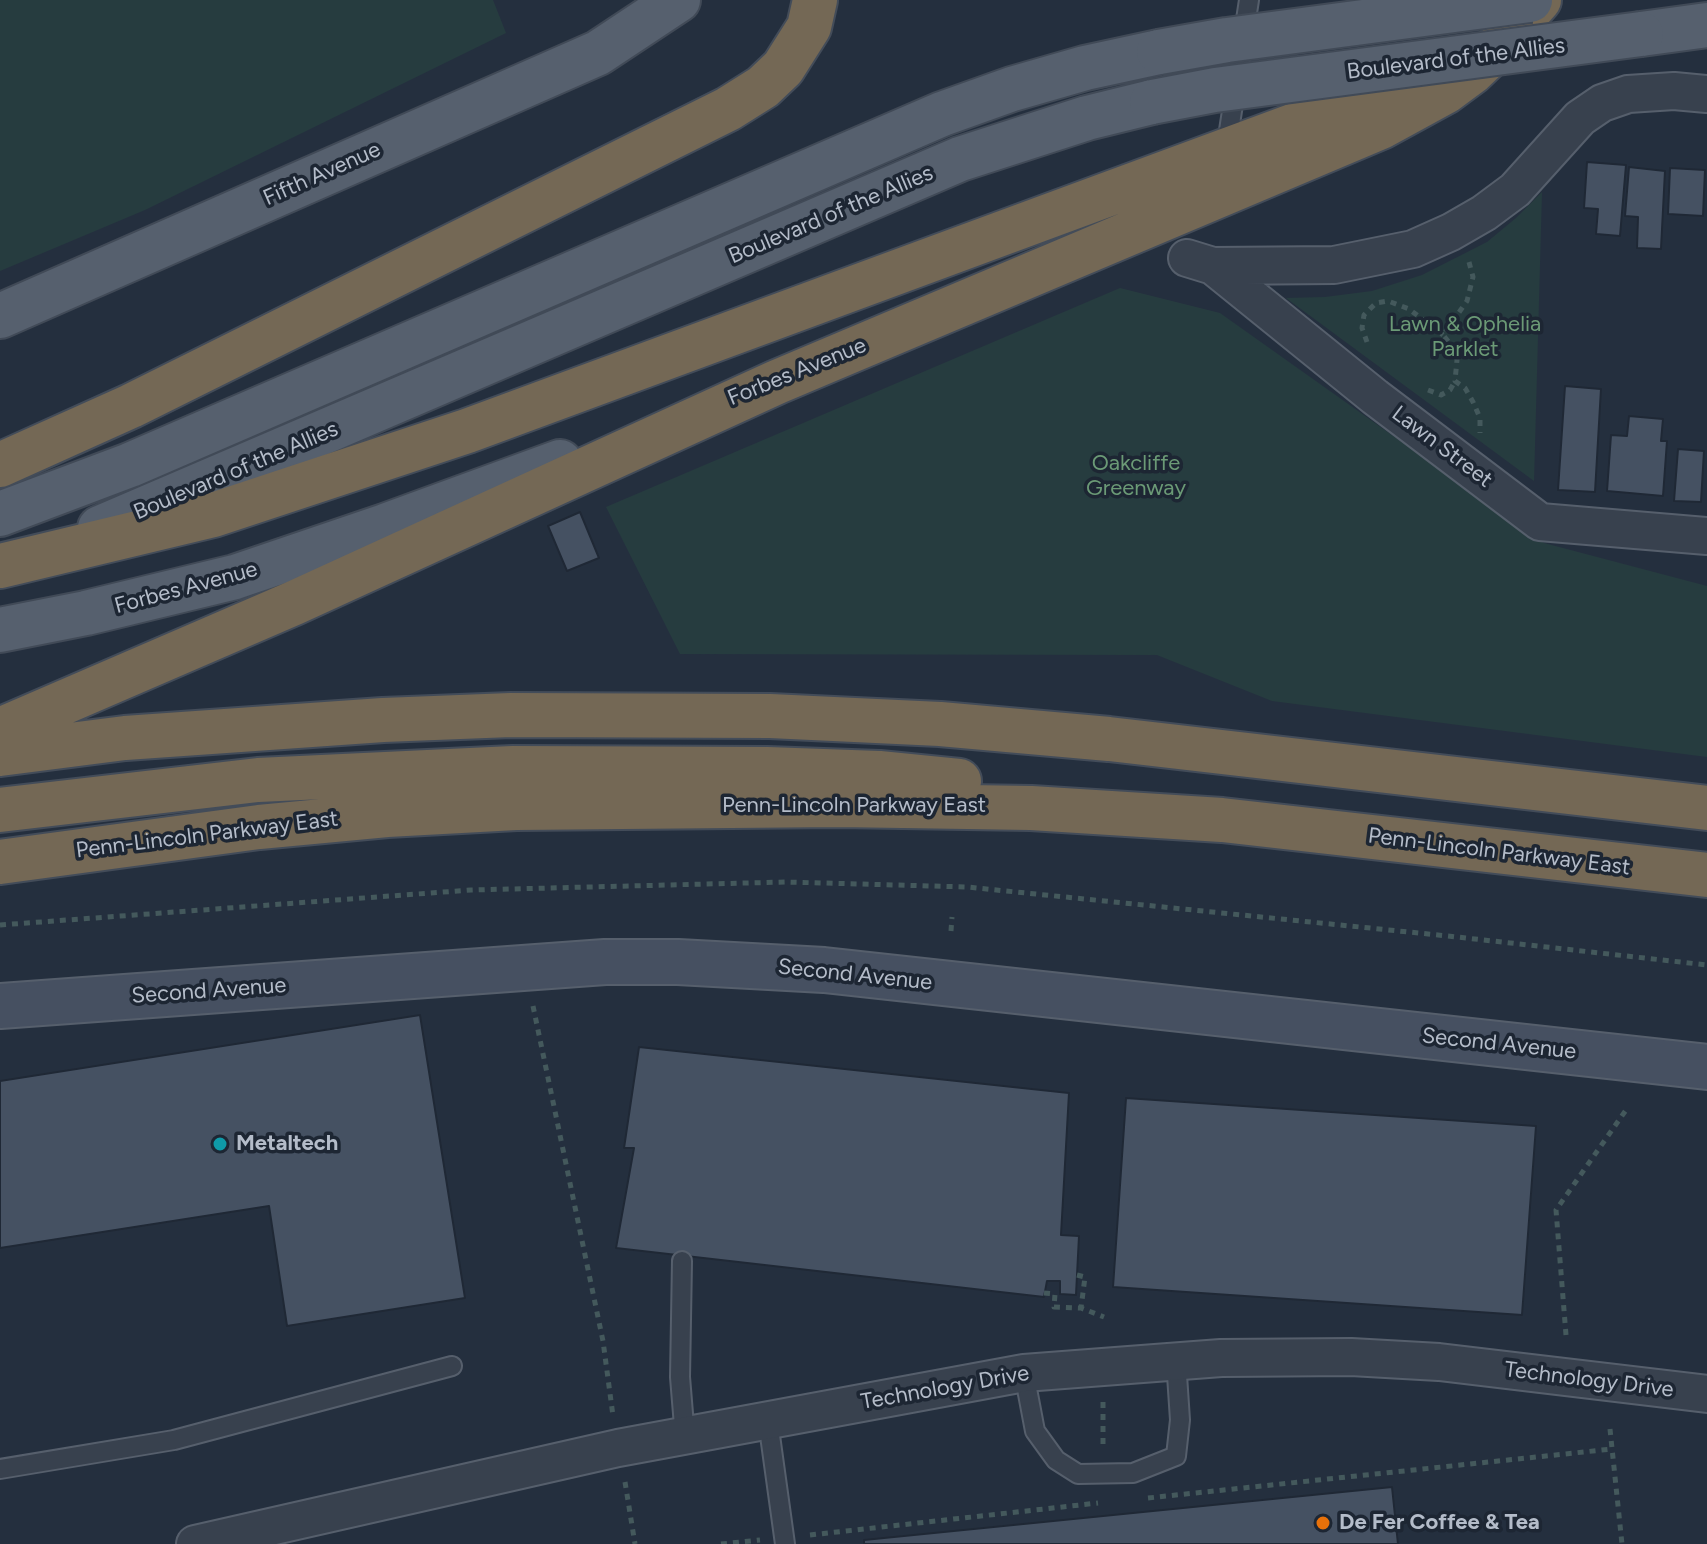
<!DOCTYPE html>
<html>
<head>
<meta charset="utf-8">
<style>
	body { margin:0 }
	canvas { display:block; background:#242f3e }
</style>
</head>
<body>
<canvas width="1707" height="1544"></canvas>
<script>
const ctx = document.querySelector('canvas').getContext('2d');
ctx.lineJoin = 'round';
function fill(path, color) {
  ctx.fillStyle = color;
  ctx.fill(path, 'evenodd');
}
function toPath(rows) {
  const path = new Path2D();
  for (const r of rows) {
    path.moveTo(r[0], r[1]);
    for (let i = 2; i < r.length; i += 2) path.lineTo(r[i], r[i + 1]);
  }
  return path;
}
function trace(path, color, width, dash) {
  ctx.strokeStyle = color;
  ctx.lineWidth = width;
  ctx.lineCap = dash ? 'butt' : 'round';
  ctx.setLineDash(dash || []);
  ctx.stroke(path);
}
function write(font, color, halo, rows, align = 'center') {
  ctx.font = font + ' Figtree,sans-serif';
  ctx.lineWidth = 7;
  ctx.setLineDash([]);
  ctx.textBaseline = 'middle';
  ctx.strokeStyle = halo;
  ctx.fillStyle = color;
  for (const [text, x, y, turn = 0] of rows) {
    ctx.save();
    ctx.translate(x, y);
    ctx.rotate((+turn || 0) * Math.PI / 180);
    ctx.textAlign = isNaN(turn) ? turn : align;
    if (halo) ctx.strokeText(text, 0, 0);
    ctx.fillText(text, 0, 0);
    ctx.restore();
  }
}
const green = toPath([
	[0,0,493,0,506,33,145,210,0,271],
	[1542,192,1534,481,1286,298,1325,297,1372,291,1422,275,1487,242,1516,218],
	[1120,288,1220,313,1544,543,1707,586,1707,757,1272,701,1157,655,680,654,606,507]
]);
const building = toPath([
	[1587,162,1626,165,1620,236,1596,234,1598,209,1584,208,1587,162],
	[1629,167,1665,171,1661,249,1637,248,1638,217,1625,216,1629,167],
	[1670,168,1705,170,1703,216,1668,214,1670,168],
	[1565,386,1601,389,1595,492,1558,490,1565,386],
	[1629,416,1663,419,1661,441,1667,441,1663,496,1607,491,1611,435,1627,436,1629,416],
	[1678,449,1704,451,1701,502,1674,501,1678,449],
	[580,512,599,558,567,571,548,526,580,512],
	[420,1015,465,1298,287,1326,269,1206,0,1248,0,1081,420,1015],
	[639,1047,1069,1093,1061,1235,1079,1236,1076,1295,1060,1294,1060,1281,1047,1281,1044,1297,616,1248,634,1148,624,1148,639,1047],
	[1126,1098,1536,1126,1522,1315,1113,1287,1126,1098],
	[1392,1487,1398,1544,864,1544,864,1540,1392,1487]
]);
const path = toPath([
	[1469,262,1473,277,1467,301,1443,335,1453,347,1457,360,1455,381,1465,388,1473,402,1480,418,1480,433],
	[1367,342,1362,328,1364,315,1376,303,1388,301,1409,309,1443,335],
	[1428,390,1441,395,1450,390,1455,381],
	[0,925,471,890,786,882,967,887,1448,936,1707,965],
	[951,931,952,917],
	[533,1006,603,1341,613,1416],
	[1077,1275,1085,1277,1081,1308],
	[1044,1293,1055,1294,1054,1307,1081,1308,1104,1317],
	[1566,1335,1556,1210,1626,1110],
	[1103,1402,1103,1448],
	[1610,1429,1622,1544],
	[625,1482,635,1544],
	[1148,1498,1612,1449],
	[810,1535,1098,1503],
	[721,1544,760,1540]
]);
const lane = toPath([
	[1226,150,1249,0],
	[682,1261,680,1377,685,1438],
	[1024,1373,1035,1431,1056,1460,1078,1474,1133,1473,1176,1456,1180,1420,1176,1360],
	[768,1421,785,1544],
	[0,1469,174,1440,452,1366]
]);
const street = toPath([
	[1187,258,1213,266,1334,265,1413,249,1451,232,1484,213,1515,190,1580,118,1602,103,1628,94,1674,91,1707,94],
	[1213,266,1375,397,1540,522,1707,536],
	[195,1544,618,1448,1024,1373,1221,1358,1351,1357,1439,1362,1707,1394]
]);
const secondary = toPath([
	[0,1006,605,962,678,962,824,970,1707,1067]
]);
const primary = toPath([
	[1641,34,1707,25],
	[0,316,598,53,678,0],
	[0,514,130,465,942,114,1012,89,1085,68,1159,52],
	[100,528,960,159,1087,118,1152,102],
	[0,630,86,613,235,577,385,526,560,462]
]);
const highway = toPath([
	[0,465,131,406,728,109,763,87,783,68,809,27,815,0],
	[0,566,213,515,467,431,1401,86],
	[0,730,294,603,777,382,1381,127,1445,92,1472,72,1495,50,1539,0],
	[0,754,125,738,383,720,511,715,770,716,940,724,1109,739,1707,808],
	[0,810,258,780,513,768,767,769,879,773,959,781],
	[0,862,259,827,387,815,516,808,839,805,1031,808,1222,820,1707,875]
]);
const primaryBridge = toPath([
	[1159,52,1227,40,1530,0],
	[1152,102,1215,90,1641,34]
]);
const markers = [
	[220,1144,8,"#0f9aa8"],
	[1323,1523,8,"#e8710a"]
];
const streetNames = [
	["Boulevard of the Allies",1456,59,-7],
	["Fifth Avenue",322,174,-24],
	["Boulevard of the Allies",831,215,-23],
	["Forbes Avenue",797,372,-22],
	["Lawn Street",1442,447,37],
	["Boulevard of the Allies",236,471,-23],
	["Forbes Avenue",186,588,-15],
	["Penn-Lincoln Parkway East",854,806],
	["Penn-Lincoln Parkway East",207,835,-7],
	["Penn-Lincoln Parkway East",1499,852,7],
	["Second Avenue",855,975,6],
	["Second Avenue",209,991,-4],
	["Second Avenue",1499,1044,6],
	["Technology Drive",1589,1380,7],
	["Technology Drive",945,1388,-10]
];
const parkNames = [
	["Lawn & Ophelia",1465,325],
	["Parklet",1465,350],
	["Oakcliffe",1136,464],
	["Greenway",1136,489]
];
const poiNames = [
	["Metaltech",236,1144],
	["De Fer Coffee & Tea",1339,1523]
];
fill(green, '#263c3f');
fill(building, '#455162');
trace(building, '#1f2835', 2);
trace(lane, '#565f6c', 22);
trace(street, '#565f6c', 40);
trace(secondary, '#565f6c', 48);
trace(primary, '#414a57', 48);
trace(highway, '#434c59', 48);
trace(path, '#44595c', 5, [6, 6]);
trace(lane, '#38414e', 18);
trace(street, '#38414e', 36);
trace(secondary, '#465061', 44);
trace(primary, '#56606e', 44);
trace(highway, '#746855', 44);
trace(primaryBridge, '#414a57', 48, []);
trace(primaryBridge, '#56606e', 44);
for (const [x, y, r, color] of markers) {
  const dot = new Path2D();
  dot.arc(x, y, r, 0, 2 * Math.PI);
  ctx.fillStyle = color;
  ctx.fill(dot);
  trace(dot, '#1d2633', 3);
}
write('22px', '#b4bcc9', '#1d2633', streetNames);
write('22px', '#6b9a76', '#1d2633', parkNames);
write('bold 22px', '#b4bcc9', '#1d2633', poiNames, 'left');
</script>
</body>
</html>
